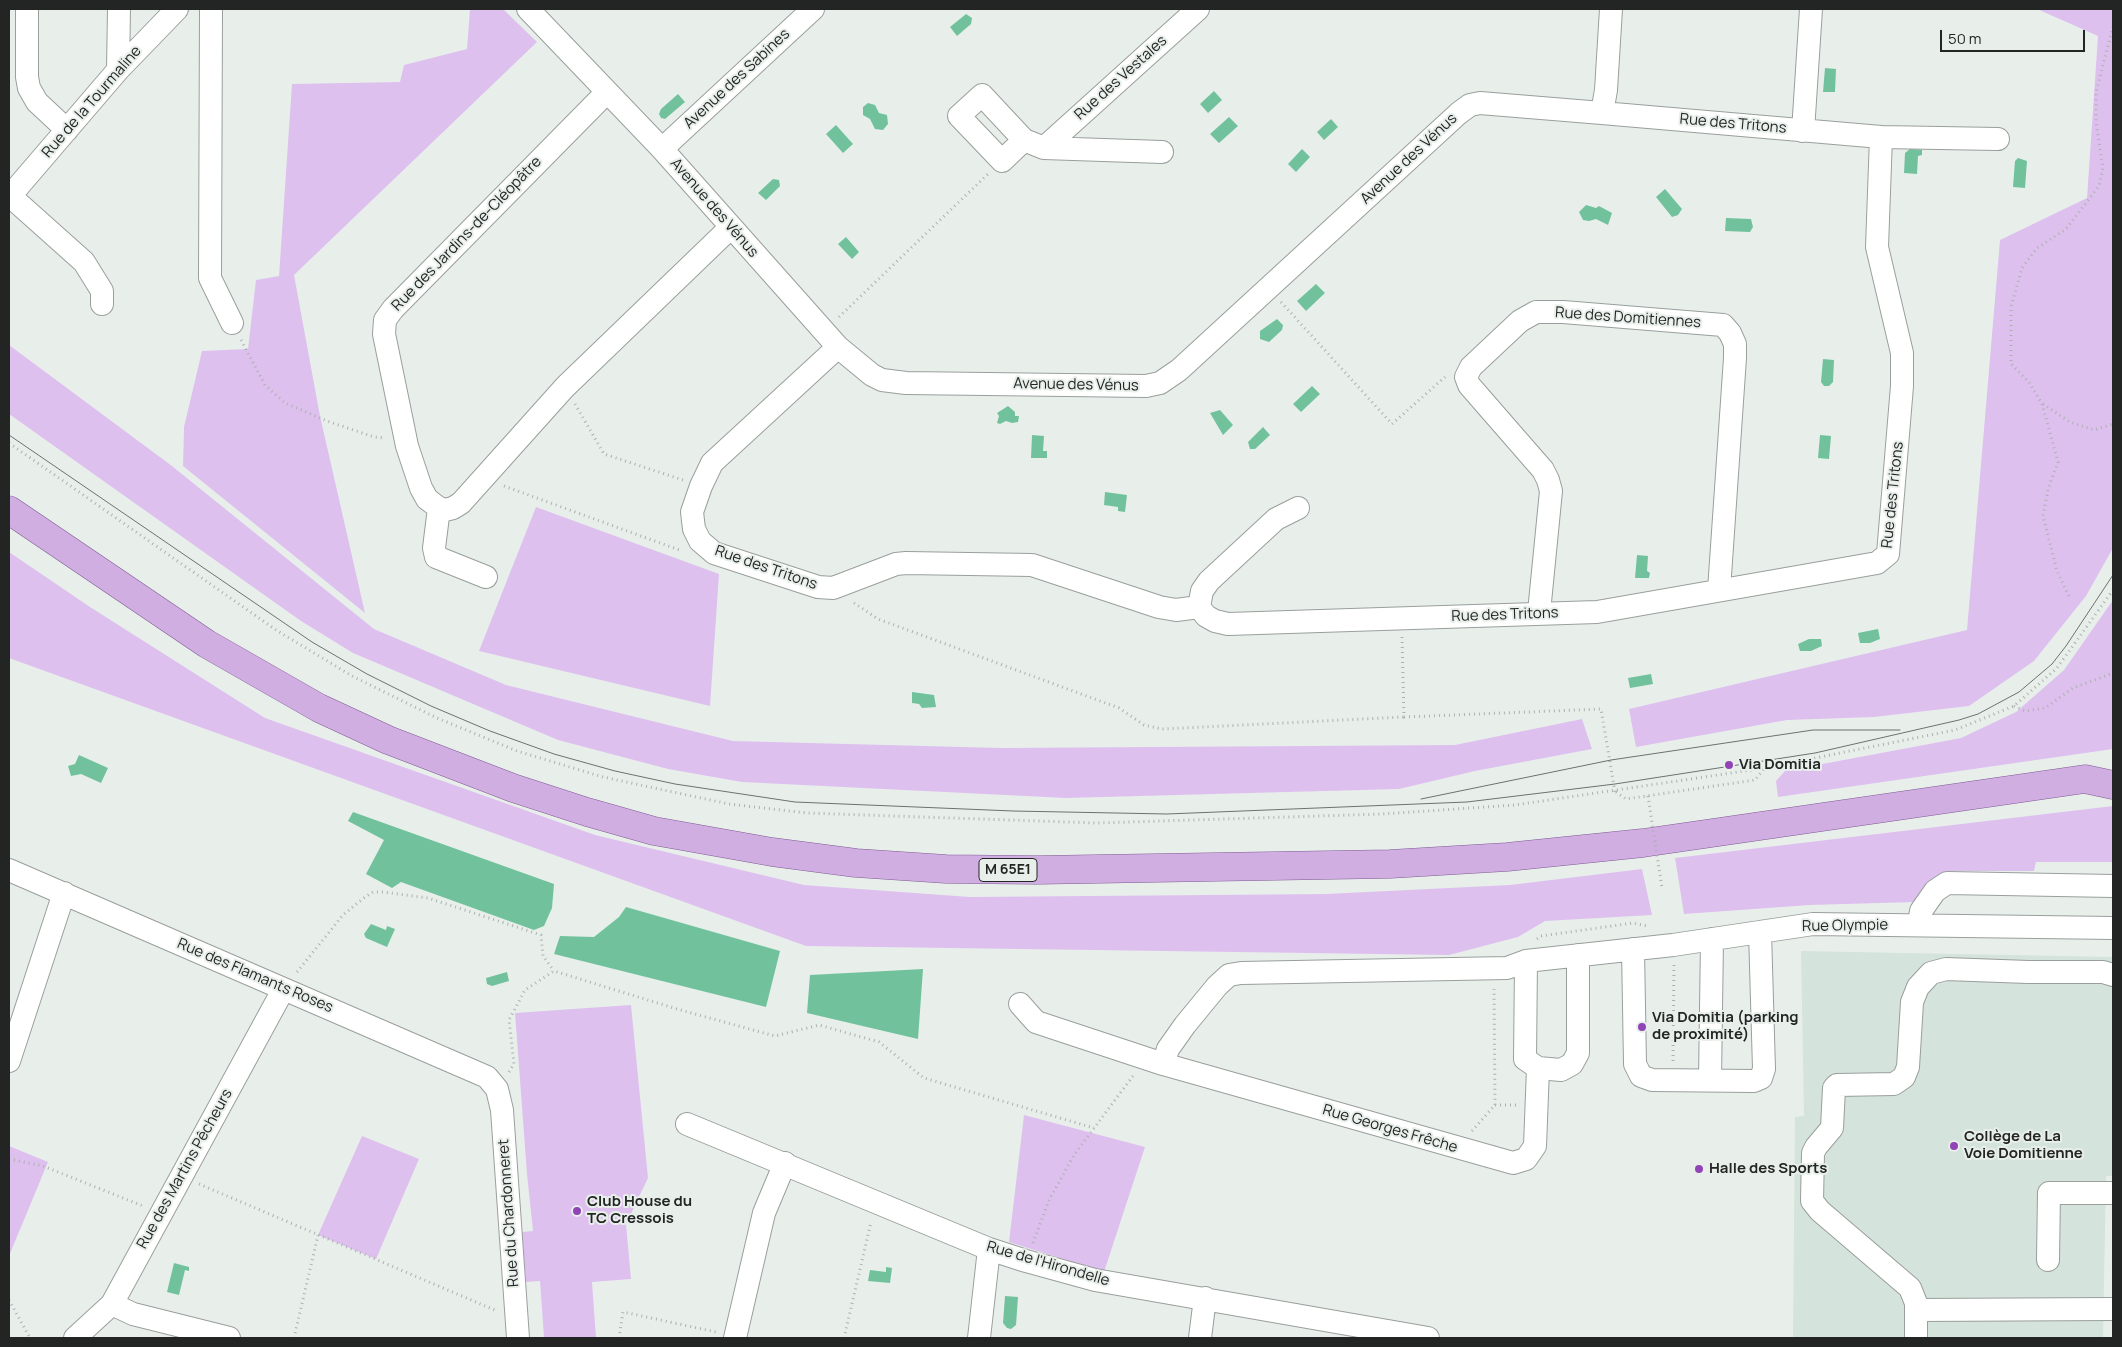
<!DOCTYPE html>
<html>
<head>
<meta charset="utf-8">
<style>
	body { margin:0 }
	#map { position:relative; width:2122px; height:1347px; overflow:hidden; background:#e8efeb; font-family:Manrope,sans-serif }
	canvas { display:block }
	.frame { position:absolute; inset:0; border:10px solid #232524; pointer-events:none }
	.scale { position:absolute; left:1940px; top:30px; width:145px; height:22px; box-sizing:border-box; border:2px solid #232524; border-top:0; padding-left:6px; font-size:15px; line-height:18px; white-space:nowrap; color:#232524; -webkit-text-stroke:4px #e8efeb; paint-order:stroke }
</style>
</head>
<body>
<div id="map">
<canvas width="2122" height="1347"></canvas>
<div class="frame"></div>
<div class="scale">50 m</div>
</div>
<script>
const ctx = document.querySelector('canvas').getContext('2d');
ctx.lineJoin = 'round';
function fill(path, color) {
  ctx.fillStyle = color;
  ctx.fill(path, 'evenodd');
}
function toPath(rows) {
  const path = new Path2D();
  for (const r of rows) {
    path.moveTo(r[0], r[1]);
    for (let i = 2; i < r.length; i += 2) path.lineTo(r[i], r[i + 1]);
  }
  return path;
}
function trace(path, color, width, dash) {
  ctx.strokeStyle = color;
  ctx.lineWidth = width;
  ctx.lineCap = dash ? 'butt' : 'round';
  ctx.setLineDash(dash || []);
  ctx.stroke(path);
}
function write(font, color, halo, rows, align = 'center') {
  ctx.font = font + ' Manrope,sans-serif';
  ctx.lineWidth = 4;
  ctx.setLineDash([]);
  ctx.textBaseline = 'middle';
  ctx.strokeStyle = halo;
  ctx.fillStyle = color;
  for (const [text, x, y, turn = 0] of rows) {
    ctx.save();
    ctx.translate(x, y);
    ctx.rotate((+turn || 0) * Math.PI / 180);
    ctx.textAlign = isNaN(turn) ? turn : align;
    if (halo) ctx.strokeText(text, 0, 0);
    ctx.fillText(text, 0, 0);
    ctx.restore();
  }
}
const built = toPath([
	[1801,951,2113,957,2113,1176,2106,1176,2103,1338,1793,1338,1795,1117,1804,1116]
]);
const green = toPath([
	[470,9,503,9,537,42,294,275,320,416,365,613,183,466,184,427,202,351,248,349,256,280,279,276,292,84,400,82,404,65,467,49],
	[2037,9,2113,9,2113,548,2086,596,2034,661,1969,706,1874,717,1787,720,1636,747,1629,709,1967,630,2000,240,2087,198,2098,36],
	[9,345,172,466,374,629,506,685,733,741,1001,748,1455,745,1582,719,1592,749,1475,771,1399,789,1066,798,742,782,668,769,558,740,353,653,301,621,9,414],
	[536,507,719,574,710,706,479,651],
	[9,552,90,607,265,718,595,835,804,885,970,897,1326,894,1510,885,1642,869,1652,915,1545,921,1518,937,1449,955,806,946,9,658],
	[2113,600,2113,749,1778,797,1776,781,1785,771,1961,738,2016,712,2064,670],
	[2113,806,2113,862,2036,862,2034,871,1949,871,1916,902,1810,905,1684,914,1675,858],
	[631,1005,648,1178,626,1224,631,1279,592,1282,596,1338,544,1338,540,1281,526,1282,522,1232,533,1231,527,1174,515,1013],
	[1024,1115,1145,1147,1104,1272,1009,1242],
	[362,1136,419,1159,376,1259,318,1235],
	[9,1146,48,1162,9,1256]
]);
const water = toPath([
	[966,14,972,18,971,24,957,36,950,27],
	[1825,68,1836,69,1835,92,1823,92],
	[1214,91,1222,100,1208,113,1200,104],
	[678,94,685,102,665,119,661,118,659,114,661,109],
	[868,103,875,105,879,113,887,115,888,124,883,130,875,129,870,119,863,115,863,107],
	[1229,117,1238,126,1219,143,1210,134],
	[1331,119,1338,127,1324,140,1317,132],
	[836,125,853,144,843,153,826,134],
	[1302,149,1310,157,1296,172,1288,164],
	[1910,149,1922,150,1922,155,1918,156,1917,174,1904,173,1905,153],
	[2018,158,2027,161,2025,188,2013,187,2015,161],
	[773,179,779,180,780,186,766,200,758,193],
	[1665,189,1682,209,1678,215,1672,217,1656,197],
	[1586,205,1596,208,1599,206,1612,213,1608,225,1596,219,1589,221,1583,220,1579,212],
	[1726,218,1751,219,1753,227,1750,232,1725,231],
	[846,237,859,252,852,259,838,244],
	[1316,284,1325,293,1306,311,1297,301],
	[1277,319,1283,325,1282,330,1269,342,1260,339,1260,331],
	[1823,359,1834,360,1833,382,1829,386,1824,386,1821,382],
	[1312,386,1320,394,1301,412,1293,404],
	[1008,406,1015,412,1015,416,1019,416,1018,422,1012,423,1006,421,1000,424,997,423,999,416,997,413],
	[1220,410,1233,425,1223,435,1210,413],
	[1263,427,1270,435,1255,449,1250,449,1248,442],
	[1032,435,1044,436,1043,451,1047,451,1047,458,1031,458],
	[1820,435,1831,436,1829,459,1818,458],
	[1105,492,1127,495,1125,512,1118,511,1118,507,1104,505],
	[1637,555,1648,556,1647,571,1650,573,1649,578,1635,578],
	[1878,629,1880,639,1870,643,1860,643,1858,633],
	[1809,639,1821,639,1822,646,1811,651,1800,651,1798,644],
	[1651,674,1653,684,1630,688,1628,678],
	[912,692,934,695,936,707,922,708,919,704,912,703],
	[79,755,108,768,101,783,81,774,71,776,68,766,75,764],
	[353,812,554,884,552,908,544,926,534,930,401,882,392,888,366,874,384,840,348,821],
	[626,907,780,951,766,1007,554,954,560,936,594,937,619,917],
	[371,924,386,930,387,926,395,929,387,947,366,938,364,934],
	[923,969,918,1039,807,1013,810,975],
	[507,972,509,981,492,986,487,984,486,978],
	[174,1263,189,1267,189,1271,185,1270,179,1295,167,1292],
	[886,1267,892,1268,890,1283,868,1281,870,1270,886,1272],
	[1005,1296,1018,1297,1016,1325,1011,1329,1007,1328,1003,1323]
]);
const path = toPath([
	[1281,302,1392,424,1445,377],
	[839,317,988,174],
	[241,340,265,385,285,403,327,421,374,437,385,438],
	[575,404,604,454,683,480],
	[2043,404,2070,422,2094,430,2113,424],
	[9,443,276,630,352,676,437,718,517,751,603,777,729,804,807,813,1097,823,1382,814,1515,805,1765,768,1955,730,2014,706,2057,668,2113,590],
	[504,486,682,551],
	[2069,596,2057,571,2043,516,2048,489,2058,462,2042,404,2029,382,2011,364,2011,307,2022,268,2037,248,2066,229,2099,186,2103,168,2096,122,2096,92,2113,27],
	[854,603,878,619,1119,708,1144,725,1162,729,1404,717],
	[1402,637,1404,717,1601,709,1615,792],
	[2014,706,2025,711,2045,708,2073,688,2113,673],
	[1616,792,1626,799,1755,780,1764,769],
	[1537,939,1541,936,1633,923,1647,926],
	[297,972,343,915,365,897,373,892,383,892,428,898,541,935,543,956,554,971],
	[1673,1061,1674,964],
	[509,1072,514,1064,509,1020,525,990,554,971,677,1009,775,1036,819,1025,879,1042,924,1078,1094,1128],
	[1495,1105,1517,1105],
	[1472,1131,1495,1105,1494,989],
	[9,1159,43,1166,143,1206],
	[199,1184,497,1311],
	[1033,1243,1049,1200,1074,1155,1133,1076],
	[9,1300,30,1338],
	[294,1338,318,1235],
	[619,1338,623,1312,716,1332],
	[844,1338,871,1222]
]);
const minor = toPath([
	[27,9,27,77,29,88,37,102,67,130],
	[211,9,210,278,232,323],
	[528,9,662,149,838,347,872,375,882,380,906,383,1146,386,1160,383,1179,370,1459,113,1470,105,1480,103,1602,113,1606,90,1611,9],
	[118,70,119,9],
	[606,93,393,309,385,320,384,334,407,446,421,488,427,499,439,508,445,510,453,508,461,503,565,387,730,228],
	[1803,131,1811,9],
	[1881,137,1998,139],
	[1024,140,1002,161,959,116,982,95,1024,140,1044,148,1162,152],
	[1044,148,1198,9],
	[662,149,813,9],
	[9,195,84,262,102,291,102,304],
	[10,196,118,70,177,9],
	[838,347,712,463,701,486,692,512,694,529,700,541,714,553,818,587,833,588,896,564,906,563,1032,565,1159,607,1176,610,1199,607],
	[439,508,434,548,436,557,486,577],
	[1199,607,1206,616,1215,621,1228,624,1597,612,1877,563,1888,554,1902,386,1902,353,1877,247,1881,137,1602,113],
	[1199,607,1202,591,1209,581,1276,519,1298,508],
	[1539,612,1551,491,1548,480,1543,470,1469,385,1466,377,1471,367,1520,321,1536,312,1563,312,1723,325,1730,333,1735,344,1735,358,1719,590],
	[9,870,487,1077,497,1089,502,1110,518,1338],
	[1919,925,1921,911,1935,891,1947,883,2113,886],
	[1633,949,1635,1064,1641,1076,1652,1080,1754,1081,1761,1078,1764,1069,1760,932],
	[1526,961,1525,1059,1538,1068,1561,1070,1572,1064,1578,1053,1578,955],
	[1020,1004,1036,1022,1163,1064],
	[9,1061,64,893],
	[1538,1068,1535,1146,1526,1159,1513,1163,1163,1064,1168,1049,1185,1025,1217,986,1229,975,1241,973,1507,968,1526,961,1673,945,1813,924,2113,928],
	[1710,1080,1712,939],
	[687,1124,989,1249,1026,1261,1095,1280,1428,1338],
	[2048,1260,2049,1193,2113,1193],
	[112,1304,133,1314,229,1338],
	[1916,1310,2113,1309],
	[75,1338,112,1304,283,990],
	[735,1338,764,1213,785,1163],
	[979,1338,989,1249],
	[1200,1338,1205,1298],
	[1916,1338,1916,1303,1910,1288,1820,1211,1812,1201,1813,1153,1816,1147,1832,1128,1834,1088,1837,1085,1894,1084,1904,1077,1908,1067,1912,1002,1918,987,1931,973,1946,969,2028,972,2103,972,2113,975]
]);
const major = toPath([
	[9,510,207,644,319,708,388,740,513,788,587,812,654,831,772,852,856,863,946,869,1037,870,1390,864,1507,857,1643,843,2085,779,2113,785]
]);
const tram = toPath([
	[9,435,312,642,367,674,431,706,490,731,554,754,615,771,675,784,795,802,1013,811,1167,814,1467,802,1615,784,1815,753,1959,720,1978,714,2019,692,2052,664,2066,646,2113,575],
	[1421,799,1611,760,1813,730,1900,730]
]);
const pathBridge = toPath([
	[1648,796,1662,888]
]);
const markers = [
	[1729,765,5,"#9144b5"],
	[1642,1027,5,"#9144b5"],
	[1954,1146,5,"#9144b5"],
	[1699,1169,5,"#9144b5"],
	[577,1211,5,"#9144b5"]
];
const shields = [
	[1008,870,58]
];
const shieldNames = [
	["M 65E1",1008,870]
];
const streetNames = [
	["Rue des Vestales",1121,78,-42],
	["Avenue des Sabines",737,79,-43],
	["Rue de la Tourmaline",92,102,-49],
	["Rue des Tritons",1733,124,5],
	["Avenue des Vénus",1409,159,-43],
	["Avenue des Vénus",714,208,49],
	["Rue des Jardins-de-Cléopâtre",467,234,-46],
	["Rue des Domitiennes",1628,318,4],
	["Avenue des Vénus",1076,385,1],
	["Rue des Tritons",1893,495,-84],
	["Rue des Tritons",766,568,19],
	["Rue des Tritons",1505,615,-2],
	["Rue Olympie",1845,926,-1],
	["Rue des Flamants Roses",255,976,23],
	["Rue Georges Frêche",1390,1129,16],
	["Rue des Martins Pêcheurs",185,1169,-61],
	["Rue du Chardonneret",509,1213,-94],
	["Rue de l'Hirondelle",1048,1264,16]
];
const poiNames = [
	["Via Domitia",1739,765],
	["Via Domitia (parking",1652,1018],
	["de proximité)",1652,1035],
	["Collège de La",1964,1137],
	["Voie Domitienne",1964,1154],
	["Halle des Sports",1709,1169],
	["Club House du",587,1202],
	["TC Cressois",587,1219]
];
fill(built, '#d4e3db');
fill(green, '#dec0ef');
fill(water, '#71c29c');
trace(minor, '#999f9c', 24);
trace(major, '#7f5b92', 29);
trace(path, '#acb1ae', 3, [1, 4]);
trace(minor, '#fff', 22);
trace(major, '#d0aee2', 28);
trace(tram, '#6d716f', 1);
trace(pathBridge, '#acb1ae', 3, [1, 4]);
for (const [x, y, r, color] of markers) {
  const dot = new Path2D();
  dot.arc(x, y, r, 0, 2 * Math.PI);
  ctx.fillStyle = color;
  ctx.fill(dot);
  trace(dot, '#e8efeb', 2);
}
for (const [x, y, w] of shields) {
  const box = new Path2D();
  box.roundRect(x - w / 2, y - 11.5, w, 23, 4);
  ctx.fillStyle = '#e8efeb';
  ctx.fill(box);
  trace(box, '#232524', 1);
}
write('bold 14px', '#232524', null, shieldNames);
write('15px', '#232524', '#e8efeb', streetNames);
write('bold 15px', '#232524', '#e8efeb', poiNames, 'left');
</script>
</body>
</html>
